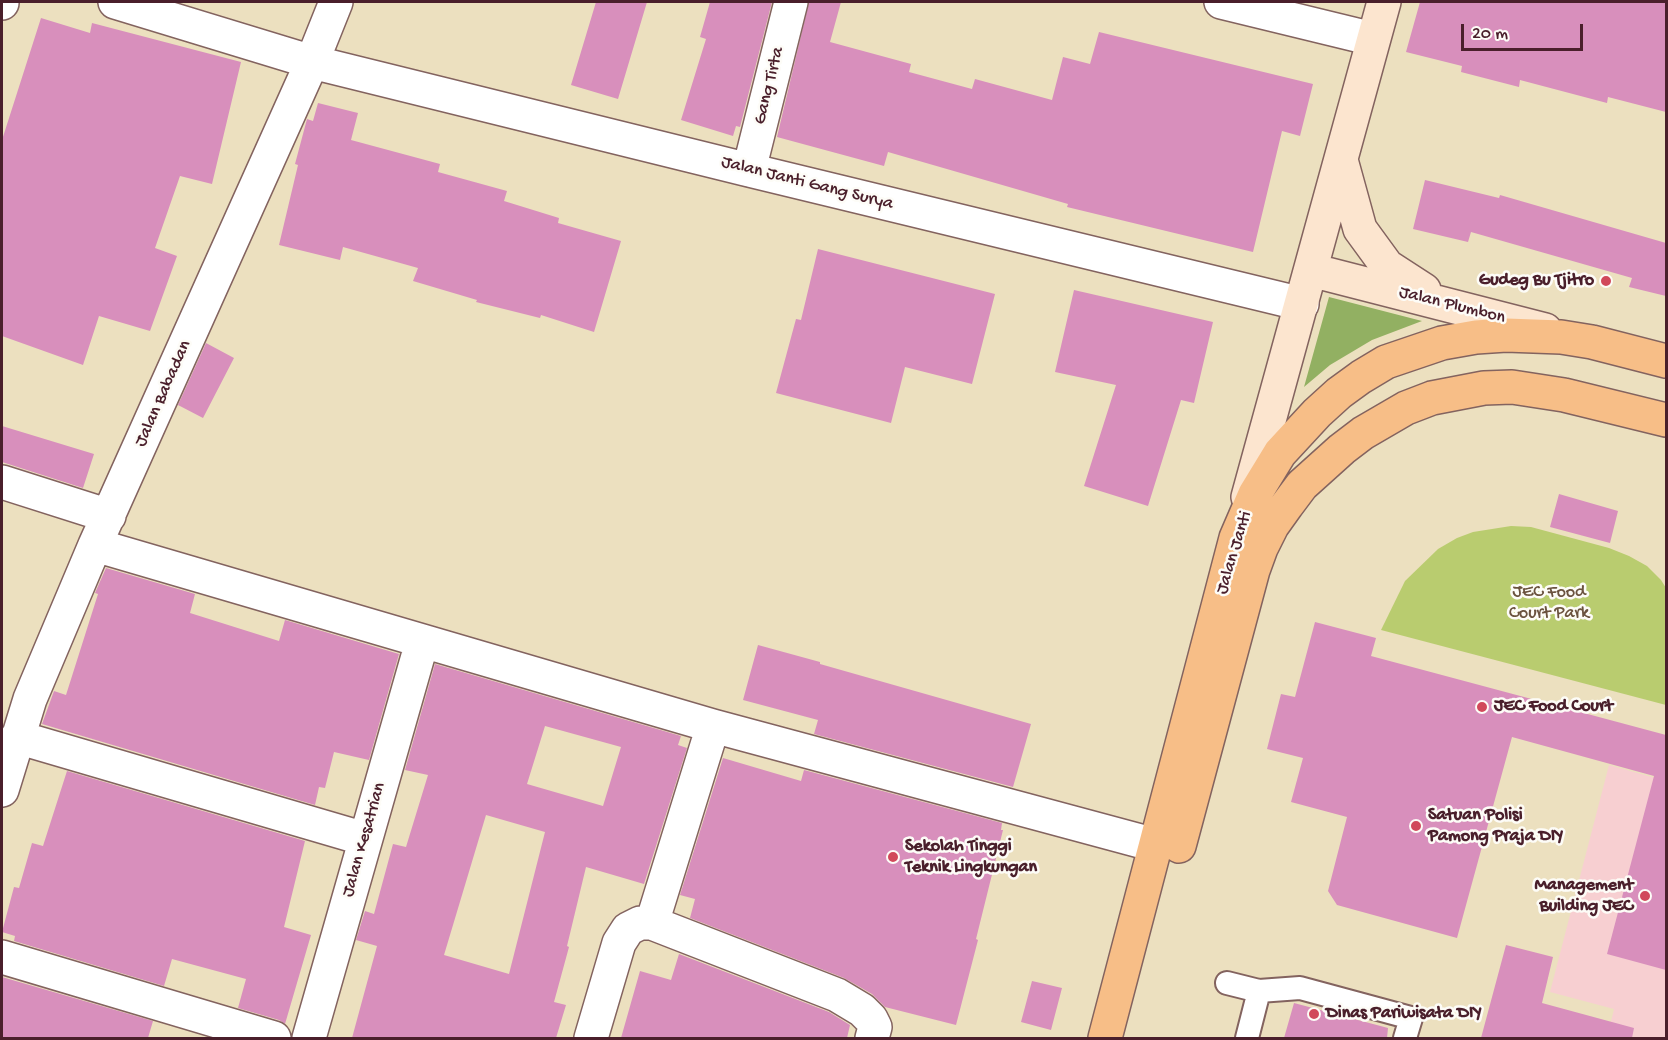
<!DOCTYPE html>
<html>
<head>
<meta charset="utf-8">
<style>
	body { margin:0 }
	#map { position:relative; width:1668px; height:1040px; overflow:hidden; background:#ece0bf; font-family:"Gochi Hand",sans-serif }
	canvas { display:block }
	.frame { position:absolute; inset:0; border:3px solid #4a1f2b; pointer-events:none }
	.scale { position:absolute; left:1461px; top:24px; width:122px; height:27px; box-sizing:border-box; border:3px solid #4a1f2b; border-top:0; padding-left:8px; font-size:18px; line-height:21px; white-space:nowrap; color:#4a1f2b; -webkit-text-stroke:4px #fdfcf7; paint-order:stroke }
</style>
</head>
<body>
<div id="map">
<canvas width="1668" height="1040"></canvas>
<div class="frame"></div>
<div class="scale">20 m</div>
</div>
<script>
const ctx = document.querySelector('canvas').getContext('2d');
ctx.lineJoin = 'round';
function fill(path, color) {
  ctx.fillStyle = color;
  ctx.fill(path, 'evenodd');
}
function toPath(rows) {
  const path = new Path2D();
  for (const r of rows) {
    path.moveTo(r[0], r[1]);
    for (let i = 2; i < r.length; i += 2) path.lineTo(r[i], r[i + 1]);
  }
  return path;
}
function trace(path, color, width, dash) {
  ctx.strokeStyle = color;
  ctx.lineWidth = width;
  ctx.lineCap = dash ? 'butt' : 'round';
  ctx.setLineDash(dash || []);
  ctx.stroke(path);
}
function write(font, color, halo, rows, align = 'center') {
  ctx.font = font + ' "Gochi Hand",sans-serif';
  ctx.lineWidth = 5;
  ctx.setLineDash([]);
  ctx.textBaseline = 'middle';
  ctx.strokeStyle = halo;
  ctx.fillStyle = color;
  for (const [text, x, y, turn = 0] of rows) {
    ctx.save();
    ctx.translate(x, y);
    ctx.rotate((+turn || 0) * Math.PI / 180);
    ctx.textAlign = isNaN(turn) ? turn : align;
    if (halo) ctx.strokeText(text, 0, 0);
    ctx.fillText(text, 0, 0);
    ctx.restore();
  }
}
const built = toPath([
	[1609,765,1666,781,1666,1038,1607,1038,1614,1009,1550,992]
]);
const green = toPath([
	[1511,526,1531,527,1609,548,1629,556,1647,566,1661,580,1666,588,1666,705,1381,630,1405,581,1438,549,1457,538,1473,532]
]);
const forest = toPath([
	[1329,297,1422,321,1372,340,1330,365,1304,387]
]);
const building = toPath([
	[596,2,647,2,618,99,571,85],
	[710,2,772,2,740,127,736,126,733,136,681,120,706,39,700,37],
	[809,2,841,2,830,42,911,64,909,72,972,89,975,79,1052,100,1063,57,1090,64,1099,32,1313,84,1300,136,1282,131,1253,252,1067,207,1068,204,888,152,884,166,777,137],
	[1420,2,1666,2,1666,112,1608,97,1607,103,1520,80,1519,87,1461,72,1462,66,1406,52],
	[41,18,90,33,92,23,241,62,212,184,180,176,155,248,177,256,150,331,99,316,83,365,2,336,2,140],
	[318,103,358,113,351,140,440,164,438,172,507,191,504,201,559,218,558,223,621,241,594,332,541,315,540,318,476,302,477,300,413,281,418,268,343,247,340,260,279,245,298,165,295,164,307,119,313,121],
	[1425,180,1499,198,1500,195,1666,243,1666,296,1629,287,1632,278,1471,232,1468,242,1413,229],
	[818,249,995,294,972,384,905,367,891,423,776,393,796,319,801,320],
	[1074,290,1213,322,1194,403,1181,400,1148,506,1084,486,1116,385,1055,372],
	[206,343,234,358,203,418,178,405],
	[2,426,94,454,83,488,2,462],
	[1559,494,1618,511,1610,543,1550,527],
	[106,568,195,594,190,613,279,641,285,620,399,654,369,760,334,752,325,788,319,787,315,805,42,724,54,691,66,695,98,594,95,593],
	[1315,622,1376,638,1371,656,1666,735,1666,970,1607,954,1654,776,1512,737,1457,938,1337,905,1328,891,1347,817,1291,802,1303,758,1267,749,1281,694,1295,697],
	[758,645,820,662,820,664,1031,724,1013,787,814,734,818,720,743,700],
	[435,664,681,736,678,745,687,748,644,884,586,867,567,946,569,947,554,1002,566,1005,556,1038,352,1038,377,946,356,940,365,911,374,914,393,844,406,847,428,775,405,770],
	[545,726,621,747,603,806,527,784],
	[486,815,545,832,509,974,444,955],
	[723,758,801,781,804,770,1002,823,1001,830,1003,830,976,939,978,940,956,1025,885,1007,872,994,844,978,690,918,695,899,680,895],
	[67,771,305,841,284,927,311,935,285,1024,279,1020,238,1008,246,979,172,959,164,986,14,941,15,936,2,932,14,887,19,888,32,843,43,846],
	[1506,945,1553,957,1542,1003,1634,1028,1632,1038,1481,1038],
	[679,954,829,1012,850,1025,847,1038,621,1038,640,971,671,980],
	[2,977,153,1021,148,1038,2,1038],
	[1032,981,1062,988,1051,1030,1021,1022],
	[1294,1003,1388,1028,1387,1038,1284,1038]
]);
const lane = toPath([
	[1227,983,1259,991,1247,1038],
	[1259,991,1300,988,1411,1018,1405,1038]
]);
const street = toPath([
	[115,2,312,62,749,170,1302,304],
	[1221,2,1373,39],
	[2,3,2,2],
	[749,170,791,2],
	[2,482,109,516],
	[95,545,713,726,1155,845],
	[17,737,365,839],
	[2,790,30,699,95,545,312,62,336,2],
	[652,923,837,995,862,1010,871,1019,875,1027,872,1038],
	[2,957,274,1038],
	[309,1038,422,642],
	[591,1038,619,943,628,929,640,923,652,923,713,726]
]);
const secondary = toPath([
	[1341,160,1360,229,1387,266,1424,290],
	[1311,270,1545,330],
	[1248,497,1384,2]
]);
const primary = toPath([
	[1179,846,1253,570,1261,548,1272,526,1287,505,1302,485,1342,449,1363,433,1406,408,1432,398,1484,388,1512,387,1564,395,1666,420],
	[1105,1038,1236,538,1255,494,1280,453,1317,413,1339,393,1361,377,1386,362,1442,343,1476,337,1506,335,1561,337,1592,342,1666,361]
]);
const markers = [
	[1606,281,6,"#d1495b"],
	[1482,707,6,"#d1495b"],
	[1416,826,6,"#d1495b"],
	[893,857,6,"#d1495b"],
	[1645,896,6,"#d1495b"],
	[1314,1014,6,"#d1495b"]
];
const streetNames = [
	["Gang Tirta",770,86,-76],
	["Jalan Janti Gang Surya",807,184,14],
	["Jalan Plumbon",1452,306,14],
	["Jalan Babadan",164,394,-66],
	["Jalan Janti",1235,553,-73],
	["Jalan Kesatrian",365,840,-74]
];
const poiNames = [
	["Gudeg Bu Tjitro",1594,281,"right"],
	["JEC Food Court",1494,707],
	["Satuan Polisi",1428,816],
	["Pamong Praja DIY",1428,837],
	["Sekolah Tinggi",905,847],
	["Teknik Lingkungan",905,868],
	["Management",1633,886,"right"],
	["Building JEC",1633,907,"right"],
	["Dinas Pariwisata DIY",1326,1014]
];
const parkNames = [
	["JEC Food",1549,593],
	["Court Park",1549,614]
];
fill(built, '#f7cfd1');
fill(green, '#b9cc6f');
fill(forest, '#92b062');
fill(building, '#d88fbc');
trace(lane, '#83635f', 26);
trace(street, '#83635f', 36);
trace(secondary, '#83635f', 36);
trace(primary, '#83635f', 36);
trace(lane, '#fff', 22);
trace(street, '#fff', 33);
trace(secondary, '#fce5cf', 33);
trace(primary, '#f7be87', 33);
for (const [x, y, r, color] of markers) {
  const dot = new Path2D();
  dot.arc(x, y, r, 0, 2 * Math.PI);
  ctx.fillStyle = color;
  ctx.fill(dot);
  trace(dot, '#fdfcf7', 2);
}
write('18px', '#4a1f2b', '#fdfcf7', streetNames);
write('bold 18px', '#4a1f2b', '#fdfcf7', poiNames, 'left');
write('18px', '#6b533f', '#fdfcf7', parkNames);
</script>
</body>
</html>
